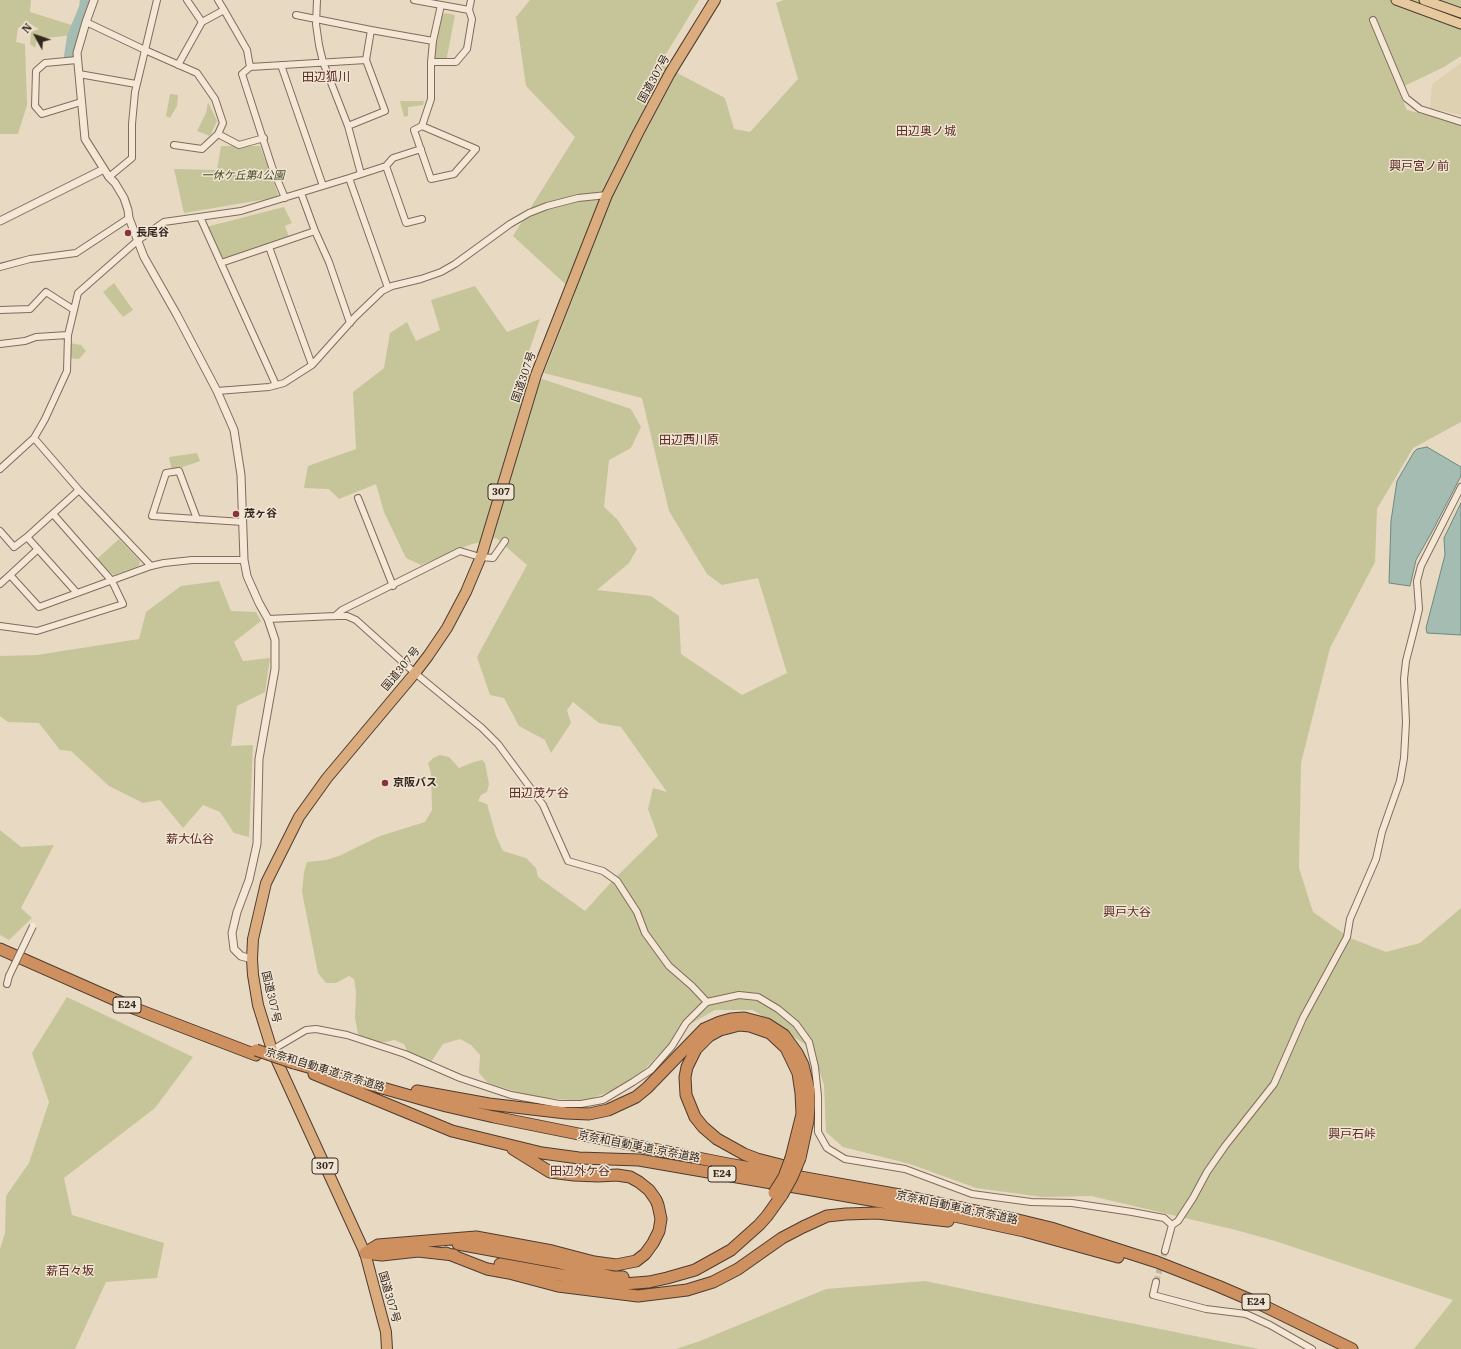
<!DOCTYPE html>
<html>
<head>
<meta charset="utf-8">
<style>
	body { margin:0 }
	#map { position:relative; width:1461px; height:1349px; overflow:hidden; background:#e8d9c3; font-family:"IBM Plex Serif",serif }
	canvas { display:block }
	.north { position:absolute; left:16px; top:16px; width:40px; height:40px; -webkit-text-stroke:3px #f0e4d2; paint-order:stroke; rotate:310deg; font-size:11px; font-weight:700; line-height:16px; text-align:center; color:#32261f }
	.north::after { content:''; display:block; margin:auto; width:14px; height:18px; background:#32261f; clip-path:polygon(50% 0,100% 100%,50% 72%,0 100%) }
</style>
</head>
<body>
<div id="map">
<canvas width="1461" height="1349"></canvas>
<div class="north">N</div>
</div>
<script>
const ctx = document.querySelector('canvas').getContext('2d');
ctx.lineJoin = 'round';
function fill(path, color) {
  ctx.fillStyle = color;
  ctx.fill(path, 'evenodd');
}
function toPath(rows) {
  const path = new Path2D();
  for (const r of rows) {
    path.moveTo(r[0], r[1]);
    for (let i = 2; i < r.length; i += 2) path.lineTo(r[i], r[i + 1]);
  }
  return path;
}
function trace(path, color, width, dash) {
  ctx.strokeStyle = color;
  ctx.lineWidth = width;
  ctx.lineCap = dash ? 'butt' : 'round';
  ctx.setLineDash(dash || []);
  ctx.stroke(path);
}
function write(font, color, halo, rows, align = 'center') {
  ctx.font = font + ' "IBM Plex Serif","Noto Sans JP",serif';
  ctx.lineWidth = 3;
  ctx.setLineDash([]);
  ctx.textBaseline = 'middle';
  ctx.strokeStyle = halo;
  ctx.fillStyle = color;
  for (const [text, x, y, turn = 0] of rows) {
    ctx.save();
    ctx.translate(x, y);
    ctx.rotate((+turn || 0) * Math.PI / 180);
    ctx.textAlign = isNaN(turn) ? turn : align;
    if (halo) ctx.strokeText(text, 0, 0);
    ctx.fillText(text, 0, 0);
    ctx.restore();
  }
}
const farmland = toPath([
	[1461,63,1461,115,1430,108,1432,84]
]);
const green = toPath([
	[0,0,31,0,30,12,75,26,73,35,37,39,35,48,30,44,31,32,39,29,29,23,18,28,16,42,25,44,27,105,18,134,0,134],
	[530,0,699,0,660,64,725,98,734,129,750,132,798,79,776,3,784,0,1461,0,1461,56,1444,67,1398,89,1407,110,1461,124,1461,422,1413,448,1377,509,1375,562,1330,648,1301,763,1299,868,1313,912,1350,938,1386,952,1420,943,1461,908,1461,1349,1414,1349,1453,1300,1275,1241,1236,1230,1091,1196,1042,1197,976,1188,910,1164,843,1147,826,1132,824,1085,812,1049,753,1010,715,1010,685,1027,639,1075,614,1090,584,1101,545,1098,517,1092,488,1083,479,1073,480,1055,471,1045,460,1039,443,1044,431,1062,423,1063,410,1057,404,1044,394,1040,386,1042,373,1042,358,1034,355,1018,356,992,354,979,349,976,336,983,326,983,318,973,302,892,304,872,307,862,326,860,339,856,380,836,425,822,432,810,431,773,428,763,433,758,440,755,449,757,459,768,474,762,482,760,485,763,489,784,487,792,481,795,478,801,487,804,496,836,503,851,526,858,536,868,538,877,585,911,615,878,658,836,648,809,653,788,667,792,621,727,599,723,573,702,567,710,571,723,551,753,545,740,519,726,504,698,490,695,477,657,527,565,496,538,469,545,421,565,406,558,384,512,376,484,339,499,329,489,304,488,308,466,356,449,353,392,384,368,390,333,407,322,416,341,440,330,431,300,475,286,507,332,540,319,522,372,631,409,641,427,631,448,609,460,604,507,617,519,637,549,629,563,597,590,651,596,679,616,681,654,742,695,787,673,758,578,722,585,707,574,669,511,642,398,544,373,575,293,513,236,575,137,526,86,516,17],
	[445,13,455,15,446,62,431,62,438,18],
	[170,94,178,95,177,106,170,118,166,116],
	[400,101,424,101,423,105,408,107,408,116,404,117],
	[208,102,217,121,210,136,197,131,206,113],
	[221,146,260,146,279,197,184,213,174,169,217,170],
	[284,207,292,223,285,226,290,240,221,263,206,227],
	[114,283,133,310,123,317,103,292],
	[69,343,81,345,86,351,79,359,68,358],
	[197,453,200,461,172,471,169,457],
	[119,539,140,561,139,566,113,575,97,559],
	[219,581,231,611,256,612,261,621,234,642,243,661,270,658,265,692,237,706,231,746,253,745,249,837,234,833,220,812,203,805,183,828,160,800,143,803,109,786,71,751,60,750,39,723,8,722,0,716,0,656,37,655,139,639,146,612,181,586],
	[0,830,21,847,54,845,21,908,32,918,9,940,0,935],
	[67,997,193,1057,155,1108,64,1178,72,1215,164,1243,157,1278,106,1282,75,1349,0,1349,0,1249,5,1233,6,1196,29,1163,49,1102,32,1053],
	[925,1281,1036,1304,1259,1349,676,1349,700,1341,826,1289]
]);
const water = toPath([
	[1427,447,1461,467,1461,476,1433,530,1416,560,1410,586,1389,583,1391,521,1397,481,1414,452,1417,449,1427,447],
	[1461,503,1461,635,1427,633,1426,628,1445,555,1444,538,1461,503]
]);
const river = toPath([
	[71,56,74,37,86,8,87,0]
]);
const minorTunnel = toPath([
	[1156,1282,1165,1251]
]);
const minor = toPath([
	[187,0,202,22],
	[317,0,316,24,319,45,323,62,348,126,361,174],
	[414,0,469,10],
	[224,10,247,50,250,67],
	[296,15,371,30],
	[1373,20,1406,98,1420,109,1461,122],
	[86,22,145,50,197,73,215,99,223,123,218,134,239,145,264,138],
	[77,60,45,63,36,71,35,106,42,114,81,102],
	[431,62,456,62,467,49,472,19,469,10,471,0],
	[178,65,202,22,224,10,218,0],
	[281,65,323,186],
	[79,74,136,84],
	[348,126,385,111,366,60,371,30,433,41,441,5],
	[422,126,476,149,454,174,431,179,414,130,422,126,431,99,431,62,433,41],
	[174,145,202,149,218,134],
	[386,166,393,158,421,149],
	[109,177,132,158,132,124,135,92,157,0],
	[301,193,315,231,329,262,350,323],
	[285,198,272,167,242,74,250,67,366,60],
	[200,217,276,385],
	[269,247,312,365],
	[221,263,315,231],
	[0,267,30,259,76,253,129,218],
	[388,288,349,178,386,166,406,223,422,219],
	[0,310,30,309,46,292,74,310],
	[0,344,25,341,36,337,68,335],
	[217,391,269,387,284,383,312,365,355,317,382,291,392,286,421,279,441,272,455,264,510,224,529,213,547,206,578,198,607,195],
	[34,438,79,490,151,566],
	[0,469,34,438,45,419,67,371,68,335,78,293,137,241,164,222,241,211,349,178],
	[358,498,393,586],
	[197,519,179,471,166,473,152,516,197,519,243,522],
	[0,531,14,547,27,537],
	[10,575,38,549],
	[0,584,10,575,39,607,151,566,164,563,192,560,244,560],
	[77,593,27,537,79,490],
	[335,616,342,610,460,551,480,557,493,558,505,541],
	[268,619,335,616,347,616,356,620,415,673,482,728,498,744,543,805,568,861,603,871,617,881,637,912,645,933,669,966,692,986,707,1002],
	[0,626,37,631,123,604,112,581,53,514],
	[7,984,9,976],
	[272,1050,306,1030,316,1029,347,1035,405,1054,460,1078,511,1095,559,1104,581,1104,603,1100,633,1082,651,1070,672,1046,686,1023,707,1002,739,995,758,997,778,1009,796,1024,809,1042,815,1067,818,1096,818,1132,827,1148,845,1159,905,1169,972,1194,1031,1202,1072,1203,1132,1212,1164,1218,1172,1225],
	[1165,1251,1172,1225,1178,1221,1193,1198,1207,1172,1225,1146,1274,1084,1303,1018,1347,937,1350,919,1376,859,1382,832,1400,781,1404,758,1406,722,1404,679,1406,661,1416,622,1419,609,1417,581,1421,566,1461,487],
	[1156,1282,1153,1295,1206,1309,1246,1314,1270,1325,1312,1349]
]);
const tertiary = toPath([
	[94,0,86,22,77,53,85,139,109,177,115,183,124,198,128,210,129,218,144,257,177,315,217,391,234,430,241,475,244,560,247,576,259,603,268,619,275,640,275,669,259,759,257,844,249,880,237,912,232,933,234,949,241,956,252,959],
	[0,221,104,169]
]);
const primary = toPath([
	[1396,0,1461,24],
	[1424,0,1461,13]
]);
const trunk = toPath([
	[387,1349,386,1332,365,1253,272,1050,258,1005,253,975,252,959,253,939,266,883,299,817,327,778,415,673,428,656,447,628,466,592,482,554,536,375,607,195,638,133,670,73,715,0]
]);
const motorway = toPath([
	[0,949,136,1009,256,1055],
	[294,1063,446,1106,494,1117,723,1163,905,1196,1014,1219,1051,1228,1157,1262,1218,1286,1260,1304,1352,1349],
	[314,1074,452,1131,542,1153,579,1158,639,1160,922,1209,1024,1231,1118,1257],
	[417,1091,489,1104,566,1113,589,1114,608,1110,636,1097,647,1088,704,1029,720,1022,731,1019,744,1018,767,1024,784,1035,797,1053,803,1065,809,1090,809,1106,808,1121,800,1158],
	[791,1158,802,1114,801,1093,798,1073,786,1048,770,1033,750,1026,739,1025,728,1028,720,1030,709,1036,696,1049,687,1067,685,1077,686,1095,695,1117,703,1127,717,1139,744,1154,757,1159,796,1169],
	[458,1244,556,1262,613,1277,623,1277],
	[365,1253,378,1245,476,1237,552,1251,594,1262,616,1265,636,1261,645,1254,653,1243,659,1231,661,1219,658,1205,656,1200,649,1190,639,1182,630,1177,617,1175,598,1176,574,1175,550,1172,513,1149],
	[365,1253,382,1255,418,1251,454,1255],
	[446,1253,487,1269,509,1273,558,1286,638,1296,687,1290,713,1282,738,1269,782,1238,803,1227,827,1216,846,1214,877,1213,948,1221],
	[500,1264,605,1283,623,1284,649,1282,667,1278,695,1270,731,1250,759,1225,767,1216,782,1195]
]);
const minorBridge = toPath([
	[9,976,33,926]
]);
const motorwayBridge = toPath([
	[256,1050,294,1063],
	[774,1193,784,1177,791,1158],
	[782,1195,792,1177,800,1158]
]);
const markers = [
	[128,233,4,"#88343e"],
	[236,514,4,"#88343e"],
	[385,783,4,"#88343e"]
];
const shields = [
	[501,492,26],
	[127,1005,28],
	[325,1166,26],
	[722,1174,28],
	[1256,1302,28]
];
const shieldNames = [
	["307",501,492],
	["E24",127,1005],
	["307",325,1166],
	["E24",722,1174],
	["E24",1256,1302]
];
const streetNames = [
	["国道307号",654,79,-61],
	["国道307号",524,377,-71],
	["国道307号",401,669,-51],
	["国道307号",271,997,77],
	["京奈和自動車道;京奈道路",325,1070,17],
	["京奈和自動車道;京奈道路",639,1147,11],
	["京奈和自動車道;京奈道路",957,1208,12],
	["国道307号",389,1297,74]
];
const parkNames = [
	["一休ケ丘第4公園",243,176]
];
const poiNames = [
	["長尾谷",136,233],
	["茂ヶ谷",244,514],
	["京阪バス",393,783]
];
const neighbourhoodNames = [
	["田辺狐川",326,78],
	["田辺奥ノ城",926,132],
	["興戸宮ノ前",1419,167],
	["田辺西川原",689,441],
	["田辺茂ケ谷",539,794],
	["薪大仏谷",190,840],
	["興戸大谷",1127,913],
	["興戸石峠",1352,1135],
	["田辺外ケ谷",580,1172],
	["薪百々坂",70,1272]
];
fill(farmland, '#ddd1b2');
fill(green, '#c5c599');
fill(water, '#a5bcb2');
trace(water, '#6d887e', 1);
trace(river, '#a5bcb2', 14);
trace(minorTunnel, '#c4b5a2', 6, [6, 3]);
trace(minor, '#806b5c', 8);
trace(tertiary, '#806b5c', 9);
trace(primary, '#4e3b30', 11);
trace(trunk, '#4e3b30', 12);
trace(motorway, '#4e3b30', 13);
trace(minor, '#f4e7d5', 6);
trace(tertiary, '#f4e7d5', 7);
trace(primary, '#e7c99f', 9);
trace(trunk, '#daac7e', 10);
trace(motorway, '#ce905e', 11);
trace(minorBridge, '#806b5c', 8, []);
trace(motorwayBridge, '#4e3b30', 13, []);
trace(minorBridge, '#f4e7d5', 6);
trace(motorwayBridge, '#ce905e', 11);
for (const [x, y, r, color] of markers) {
  const dot = new Path2D();
  dot.arc(x, y, r, 0, 2 * Math.PI);
  ctx.fillStyle = color;
  ctx.fill(dot);
  trace(dot, '#f0e4d2', 1.5);
}
for (const [x, y, w] of shields) {
  const box = new Path2D();
  box.roundRect(x - w / 2, y - 8, w, 16, 3);
  ctx.fillStyle = '#f0e4d2';
  ctx.fill(box);
  trace(box, '#32261f', 1);
}
write('bold 10px', '#32261f', null, shieldNames);
write('11px', '#32261f', '#f0e4d2', streetNames);
write('italic 11px', '#474c28', '#f0e4d2', parkNames);
write('bold 11px', '#32261f', '#f0e4d2', poiNames, 'left');
write('12px', '#592823', '#f0e4d2', neighbourhoodNames);
</script>
</body>
</html>
